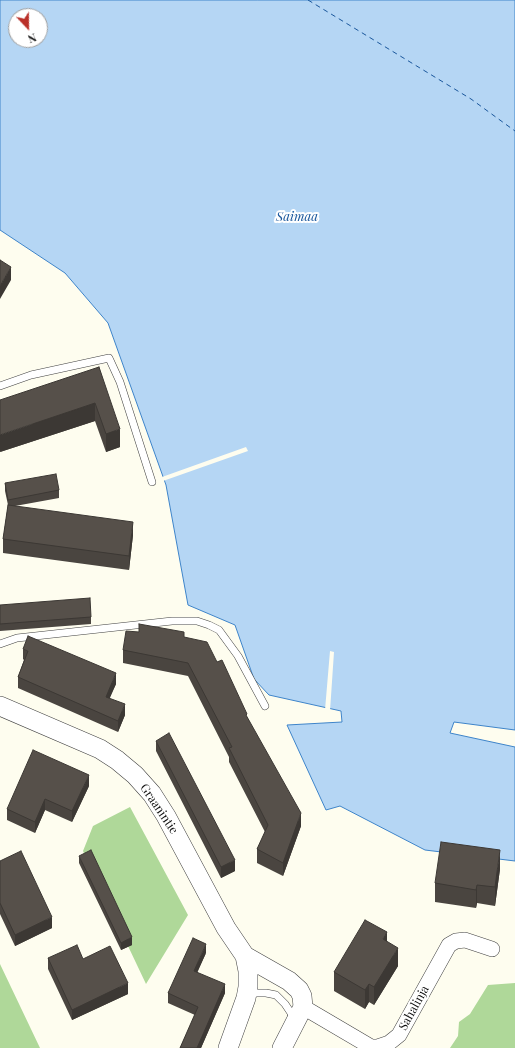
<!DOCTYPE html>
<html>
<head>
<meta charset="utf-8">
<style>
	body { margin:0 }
	#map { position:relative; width:515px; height:1048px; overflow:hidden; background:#fefdef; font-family:"Playfair Display",serif }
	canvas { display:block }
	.north { position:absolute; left:8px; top:8px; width:40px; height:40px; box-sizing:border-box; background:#fff; border:1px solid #9f9f9f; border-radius:50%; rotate:158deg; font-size:11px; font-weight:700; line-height:16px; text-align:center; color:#0e0e0e }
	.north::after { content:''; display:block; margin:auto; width:14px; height:18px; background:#ba3029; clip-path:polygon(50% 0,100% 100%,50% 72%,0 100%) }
</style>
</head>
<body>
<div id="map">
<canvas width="515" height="1048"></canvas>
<div class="north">N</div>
</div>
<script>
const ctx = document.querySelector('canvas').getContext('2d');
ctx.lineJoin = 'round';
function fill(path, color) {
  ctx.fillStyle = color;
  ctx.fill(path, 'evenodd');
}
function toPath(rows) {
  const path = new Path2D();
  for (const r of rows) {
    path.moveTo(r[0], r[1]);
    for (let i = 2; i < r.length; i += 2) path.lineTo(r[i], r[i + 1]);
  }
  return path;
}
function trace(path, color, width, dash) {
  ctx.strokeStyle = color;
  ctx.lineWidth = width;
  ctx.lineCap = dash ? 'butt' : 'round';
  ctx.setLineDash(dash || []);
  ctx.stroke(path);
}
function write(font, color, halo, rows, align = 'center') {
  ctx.font = font + ' "Playfair Display",serif';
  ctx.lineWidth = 4;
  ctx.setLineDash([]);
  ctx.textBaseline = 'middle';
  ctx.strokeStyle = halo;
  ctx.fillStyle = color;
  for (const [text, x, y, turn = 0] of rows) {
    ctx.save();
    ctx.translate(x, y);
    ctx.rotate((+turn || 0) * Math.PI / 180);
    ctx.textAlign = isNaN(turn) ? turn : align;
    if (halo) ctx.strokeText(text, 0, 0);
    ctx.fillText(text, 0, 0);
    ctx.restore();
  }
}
const forest = toPath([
	[130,807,188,915,146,984,83,851,93,826],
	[0,964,40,1048,0,1048],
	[515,983,515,1048,450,1048,458,1036,459,1022,470,1014,488,985]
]);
const water = toPath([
	[0,0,515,0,515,730,454,722,450,733,515,747,515,861,425,850,340,806,326,810,287,725,342,722,341,711,269,695,254,679,235,625,188,605,166,485,108,323,65,273,0,230,0,0],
	[16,16,40,16,40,40,16,40,16,16]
]);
const pier = toPath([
	[246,447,248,451,163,481,162,477],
	[330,651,334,652,330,711,325,710]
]);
const ferry = toPath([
	[308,0,471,99,515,131]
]);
const service = toPath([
	[0,386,31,375,109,358,120,382,152,482],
	[0,644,17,638,172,621,197,621,209,625,219,630,238,656,265,706],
	[249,996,256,993,266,993,276,995,285,1004,291,1013,293,1021]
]);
const minor = toPath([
	[303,1007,371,1047,377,1047,389,1043,399,1035,449,945,456,941,465,940,492,949]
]);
const tertiary = toPath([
	[0,706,100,749,117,760,135,775,152,794,166,816,226,928,245,956,248,971,248,987,246,998,228,1048],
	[245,956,289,981,299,990,302,996,303,1007,282,1048]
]);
const wall = toPath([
	[99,367,120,447,106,452,95,421,0,452],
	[5,483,59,490,59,498,15,506,133,535,129,570,3,553,3,539,8,505,5,491],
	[0,605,91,617,91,624,0,631],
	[139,632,184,637,217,662,247,717,301,826,283,876,257,863,257,849,265,832,229,762,229,757,188,676,123,663,123,650],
	[23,649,116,684,109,698,125,715,118,732,18,688,18,677,24,660,23,659],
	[156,741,235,871,221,878,156,751],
	[89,786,72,822,45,810,35,833,7,820,7,809],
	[79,856,132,945,121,950,79,863],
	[0,861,52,928,15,946,0,914],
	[500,869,495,906,477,903,476,908,435,902,435,883],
	[387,941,398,966,374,1005,369,1002,365,1009,334,991,334,972],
	[206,953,197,972,225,993,201,1048,180,1048,195,1015,168,1003,168,993],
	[48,958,83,959,128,994,72,1020,48,969]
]);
const shadedWall = toPath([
	[11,267,11,280,0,299,0,286],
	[95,403,95,421,0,452,0,435],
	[120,429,120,447,106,452,106,434],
	[133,522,133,535,129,570,129,556],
	[116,673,116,684,106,707,106,697],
	[125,704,125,715,118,732,118,721],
	[89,775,89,786,72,822,72,811],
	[45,799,45,810,35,833,35,822],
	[301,813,301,826,283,876,283,863],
	[500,850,500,869,495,906,495,887],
	[235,860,235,871,221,878,221,867],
	[477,885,477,903,476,908,476,890],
	[52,917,52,928,15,946,15,935],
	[387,932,387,951,383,939],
	[132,937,132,945,121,950,121,943],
	[206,944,206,953,194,980,194,971],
	[398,948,398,966,374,1005,374,987],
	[128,983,128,994,72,1020,72,1010],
	[225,984,225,993,201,1048,197,1048],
	[369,984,369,1002,365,1009,365,990]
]);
const building = toPath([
	[0,260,11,267,0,286,0,260],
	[99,367,120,429,106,434,95,403,0,435,0,400,99,367],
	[56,474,59,490,8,500,5,483,56,474],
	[8,505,133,522,129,556,3,539,8,505],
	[90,598,91,617,0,624,0,605,90,598],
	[139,624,184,632,184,637,207,642,217,662,222,660,247,714,246,715,301,813,283,863,257,849,268,825,229,748,232,747,188,663,123,650,126,631,139,632,139,624],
	[28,636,116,673,106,697,125,704,118,721,18,677,28,651,23,649,28,636],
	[169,733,235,860,221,867,156,741,169,733],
	[33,750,89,775,72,811,45,799,35,822,7,809,33,750],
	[441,842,500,850,495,887,477,885,476,890,435,883,441,842],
	[91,850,132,937,121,943,79,856,91,850],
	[21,851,52,917,15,935,0,903,0,861,21,851],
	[365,920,387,932,383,939,398,948,374,987,369,984,365,990,334,972,365,920],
	[193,938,206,944,194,971,225,984,197,1048,180,1048,198,1007,168,993,193,938],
	[77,945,83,959,110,946,128,983,72,1010,48,958,77,945]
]);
const streetNames = [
	["Graanintie",159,809,56],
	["Sahalinja",414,1008,-61]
];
const waterNames = [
	["Saimaa",297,217]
];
fill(forest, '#afd899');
fill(water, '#b5d6f4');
trace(water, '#3e84c9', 1);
fill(pier, '#fefdef');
trace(ferry, '#1a579c', 1, [5, 4]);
trace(service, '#414141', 8);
trace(minor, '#414141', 16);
trace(tertiary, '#414141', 20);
trace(service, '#fff', 7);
trace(minor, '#fff', 15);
trace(tertiary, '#fff', 19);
fill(wall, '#4a4540');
fill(shadedWall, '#3c3834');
fill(building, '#56504a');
trace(building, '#3c3834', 1);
write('12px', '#0e0e0e', '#fff', streetNames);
write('italic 13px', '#1a579c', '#fff', waterNames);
</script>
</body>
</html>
